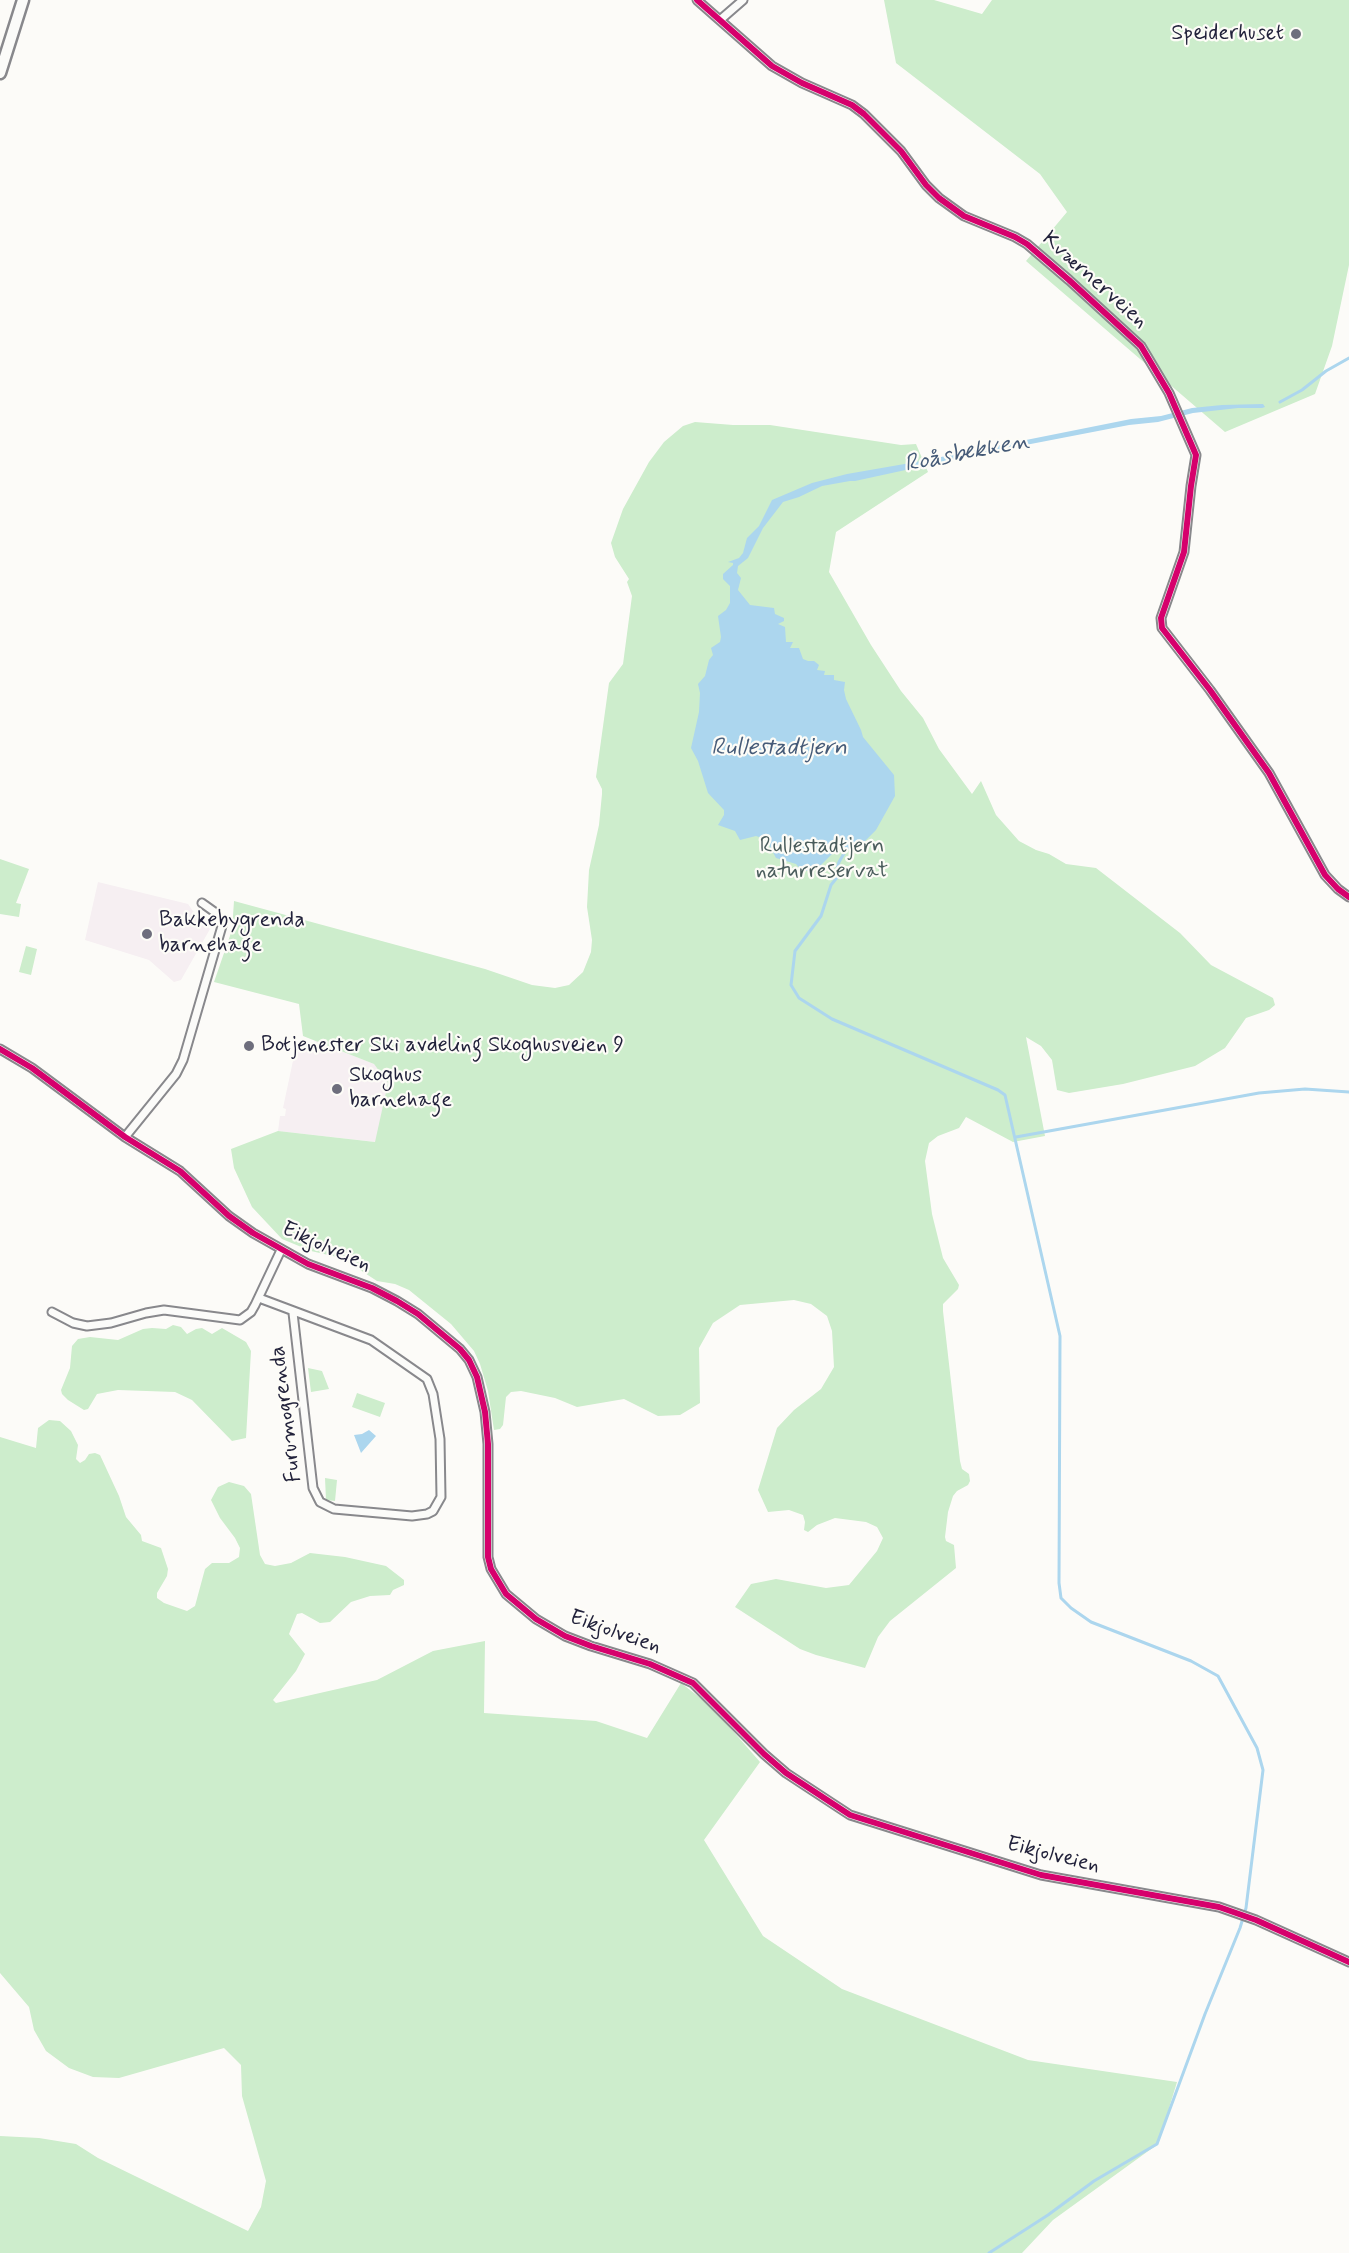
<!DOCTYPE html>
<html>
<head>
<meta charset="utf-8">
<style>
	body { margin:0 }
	canvas { display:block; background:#fcfbf8 }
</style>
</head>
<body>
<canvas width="1349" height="2253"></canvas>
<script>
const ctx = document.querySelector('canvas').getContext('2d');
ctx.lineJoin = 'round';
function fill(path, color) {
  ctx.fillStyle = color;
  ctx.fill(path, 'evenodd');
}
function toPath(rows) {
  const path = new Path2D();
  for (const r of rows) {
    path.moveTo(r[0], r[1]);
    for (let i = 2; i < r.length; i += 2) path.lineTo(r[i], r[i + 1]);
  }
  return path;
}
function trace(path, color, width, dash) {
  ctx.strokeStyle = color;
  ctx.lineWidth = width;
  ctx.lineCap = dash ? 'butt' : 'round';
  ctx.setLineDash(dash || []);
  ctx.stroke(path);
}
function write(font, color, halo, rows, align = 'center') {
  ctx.font = font + ' Mynerve,sans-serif';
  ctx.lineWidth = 4.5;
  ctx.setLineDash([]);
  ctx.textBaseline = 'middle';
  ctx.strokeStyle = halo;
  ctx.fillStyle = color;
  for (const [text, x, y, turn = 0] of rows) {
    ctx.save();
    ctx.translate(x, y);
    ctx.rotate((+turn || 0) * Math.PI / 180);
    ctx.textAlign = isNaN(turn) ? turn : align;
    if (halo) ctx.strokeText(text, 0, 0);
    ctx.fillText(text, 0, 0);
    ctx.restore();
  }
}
const built = toPath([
	[98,882,188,904,198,918,210,929,181,980,174,982,149,960,85,940],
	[316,1041,374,1064,388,1083,376,1142,278,1131,280,1116,285,1116,286,1109,283,1108,294,1056,304,1045]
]);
const green = toPath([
	[884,0,934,0,982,14,992,0,1349,0,1349,265,1332,346,1315,394,1225,432,1026,261,1067,212,1040,174,896,63],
	[695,422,733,425,770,425,901,445,916,444,928,472,836,532,829,572,871,645,901,691,923,718,939,749,972,794,981,781,996,815,1019,841,1036,850,1049,854,1066,864,1096,868,1180,933,1211,965,1273,998,1275,1005,1269,1010,1246,1018,1225,1048,1195,1066,1123,1084,1069,1093,1057,1090,1052,1060,1041,1046,1026,1037,1045,1136,1013,1142,966,1117,959,1128,938,1136,929,1143,925,1161,932,1214,943,1258,959,1285,958,1289,943,1304,943,1311,960,1461,962,1469,969,1474,970,1481,968,1485,957,1491,953,1496,948,1512,945,1537,946,1541,954,1545,956,1568,890,1621,878,1637,865,1668,816,1655,800,1649,735,1607,751,1584,776,1579,826,1588,849,1585,877,1551,883,1538,877,1527,866,1522,835,1518,817,1525,808,1532,804,1530,805,1522,803,1515,789,1510,768,1512,758,1490,777,1428,794,1410,821,1389,834,1367,832,1331,827,1316,811,1304,794,1300,740,1305,713,1323,699,1348,700,1403,680,1415,658,1416,624,1399,577,1407,555,1398,521,1391,511,1392,506,1397,503,1425,500,1429,494,1430,488,1391,480,1364,474,1351,451,1324,409,1290,395,1284,377,1281,351,1264,337,1257,311,1251,282,1239,252,1207,234,1168,231,1149,278,1131,375,1142,388,1083,374,1064,303,1036,299,1004,214,982,232,930,234,901,485,969,532,985,555,988,569,985,583,972,591,952,592,940,587,907,589,870,599,825,602,794,602,789,596,777,609,683,623,664,632,596,627,582,629,579,615,557,611,543,623,509,649,462,664,442,683,426],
	[0,859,29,869,16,903,21,904,19,917,0,914],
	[26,946,37,949,31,975,19,972],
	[173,1325,181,1327,187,1334,196,1329,202,1328,212,1334,222,1328,246,1342,251,1351,246,1438,232,1441,192,1400,175,1392,118,1390,97,1394,88,1409,84,1410,68,1400,62,1394,61,1390,70,1368,72,1346,78,1339,90,1337,118,1340,143,1329,152,1328,166,1329],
	[308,1368,322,1371,329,1389,311,1392],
	[357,1393,385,1403,380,1417,352,1407],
	[49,1420,60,1421,71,1431,78,1445,76,1459,80,1463,85,1460,89,1454,95,1453,100,1455,119,1496,126,1517,141,1535,142,1541,161,1548,168,1569,167,1576,157,1593,157,1598,164,1603,187,1611,195,1606,205,1569,212,1563,229,1563,239,1557,240,1548,235,1538,220,1518,211,1500,218,1487,229,1482,244,1486,251,1494,260,1555,265,1564,275,1566,291,1563,310,1553,345,1557,386,1566,404,1580,404,1585,393,1590,390,1595,370,1596,351,1602,330,1622,320,1623,302,1613,297,1614,289,1634,305,1654,296,1671,273,1700,276,1703,377,1680,433,1651,485,1641,484,1713,596,1721,647,1738,681,1683,712,1707,760,1762,704,1840,763,1936,842,1989,1028,2060,1177,2082,1158,2144,1053,2220,1022,2253,0,2253,0,2136,39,2138,76,2144,98,2158,248,2231,261,2207,266,2181,242,2096,241,2065,224,2048,119,2078,93,2077,69,2068,46,2051,34,2030,29,2007,0,1973,0,1437,36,1448,38,1428],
	[325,1478,337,1480,335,1501,326,1500]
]);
const water = toPath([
	[1263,404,1265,407,1262,408,1238,408,1193,413,1158,422,1129,425,979,454,855,481,850,481,822,486,799,497,783,502,763,528,748,558,738,566,737,573,741,578,738,590,750,605,774,608,775,614,784,618,784,621,778,624,785,627,786,642,793,642,790,648,799,648,803,659,808,661,814,661,819,665,817,670,825,671,824,675,834,675,834,680,845,682,844,690,846,699,861,730,863,737,894,775,895,796,876,830,861,845,846,850,839,847,820,866,806,871,801,870,796,864,776,858,767,841,762,838,756,836,740,840,735,831,718,825,724,815,724,810,708,793,698,761,691,748,699,712,700,693,698,684,705,676,709,660,713,655,711,648,720,642,721,637,718,616,726,610,730,603,730,586,723,579,723,574,733,565,733,563,728,562,739,558,743,553,747,538,759,526,772,500,812,483,847,474,916,462,1131,419,1161,416,1192,408,1222,405],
	[369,1430,376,1436,361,1453,354,1435,362,1434]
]);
const stream = toPath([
	[1280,402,1302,390,1326,371,1349,358],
	[846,850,839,862,837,869,839,875,831,885,821,916,795,951,791,985,799,998,832,1019,998,1090,1005,1095,1060,1336,1059,1583,1061,1598,1071,1608,1091,1622,1191,1661,1218,1676,1257,1748,1263,1770,1246,1908,1240,1928,1205,2014,1157,2144,1094,2181,1048,2215,989,2253],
	[1016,1137,1259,1093,1305,1089,1349,1092]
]);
const street = toPath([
	[697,0,772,66,802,83,852,105,864,114,901,151,926,185,939,198,964,216,1015,237,1027,244,1069,280,1141,346,1169,393,1196,455,1191,486,1184,552,1161,618,1162,628,1210,690,1269,773,1325,875,1338,889,1349,897],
	[720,20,743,0],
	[0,1049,32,1068,125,1137,180,1171,229,1216,253,1233,308,1264,372,1288,397,1301,418,1314,460,1349,469,1360,477,1377,485,1412,488,1444,488,1557,491,1569,506,1594,536,1619,565,1636,591,1646,650,1664,693,1683,764,1754,786,1773,850,1815,1041,1875,1219,1907,1256,1920,1349,1962],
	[125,1137,176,1074,183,1060,222,926,216,913,202,903],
	[259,1298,371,1340,427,1379,433,1394,440,1439,441,1497,433,1511,427,1514,412,1516,334,1509,320,1502,313,1488,293,1313],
	[52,1312,73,1323,87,1326,111,1323,146,1313,164,1310,240,1320,251,1312,255,1305,281,1250]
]);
const primary = toPath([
	[0,73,23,0]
]);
const cycleway = toPath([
	[697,0,772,66,802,83,852,105,864,114,901,151,926,185,939,198,964,216,1015,237,1027,244,1069,280,1141,346,1169,393,1196,455,1191,486,1184,552,1161,618,1162,628,1210,690,1269,773,1325,875,1338,889,1349,897],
	[0,1049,32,1068,125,1137,180,1171,229,1216,253,1233,308,1264,372,1288,397,1301,418,1314,460,1349,469,1360,477,1377,485,1412,488,1444,488,1557,491,1569,506,1594,536,1619,565,1636,591,1646,650,1664,693,1683,764,1754,786,1773,850,1815,1041,1875,1219,1907,1256,1920,1349,1962]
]);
const markers = [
	[1296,34,6,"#6e6e7d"],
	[147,934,6,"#6e6e7d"],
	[249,1046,6,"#6e6e7d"],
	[337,1089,6,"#6e6e7d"]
];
const poiNames = [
	["Speiderhuset",1284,34,"right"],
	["Bakkebygrenda",159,921],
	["barnehage",159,946],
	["Botjenester Ski avdeling Skoghusveien 9",261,1046],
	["Skoghus",349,1076],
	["barnehage",349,1101]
];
const streetNames = [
	["Kværnerveien",1094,281,42],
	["Eikjolveien",326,1248,24],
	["Furumogrenda",287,1414,-97],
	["Eikjolveien",615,1633,19],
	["Eikjolveien",1053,1856,14]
];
const parkNames = [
	["Rullestadtjern",822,847],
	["naturreservat",822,872]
];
const waterNames = [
	["Roåsbekken",967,454,-11],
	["Rullestadtjern",779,749]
];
fill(built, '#f6eff2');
fill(green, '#cdedcc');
fill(water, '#acd6ee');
trace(stream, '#acd6ee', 3);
trace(street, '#88888c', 11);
trace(primary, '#88888c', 15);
trace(street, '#fbfbf9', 7);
trace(primary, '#fbfbf9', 10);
trace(cycleway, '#d6006c', 6);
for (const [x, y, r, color] of markers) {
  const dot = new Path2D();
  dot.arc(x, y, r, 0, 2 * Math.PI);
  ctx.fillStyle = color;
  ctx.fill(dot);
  trace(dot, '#fdfcf7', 2);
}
write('22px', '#22223b', '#fdfcf7', poiNames, 'left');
write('22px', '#22223b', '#fdfcf7', streetNames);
write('22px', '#4a5c5c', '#fdfcf7', parkNames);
write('italic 24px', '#465b78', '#fdfcf7', waterNames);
</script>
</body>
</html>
